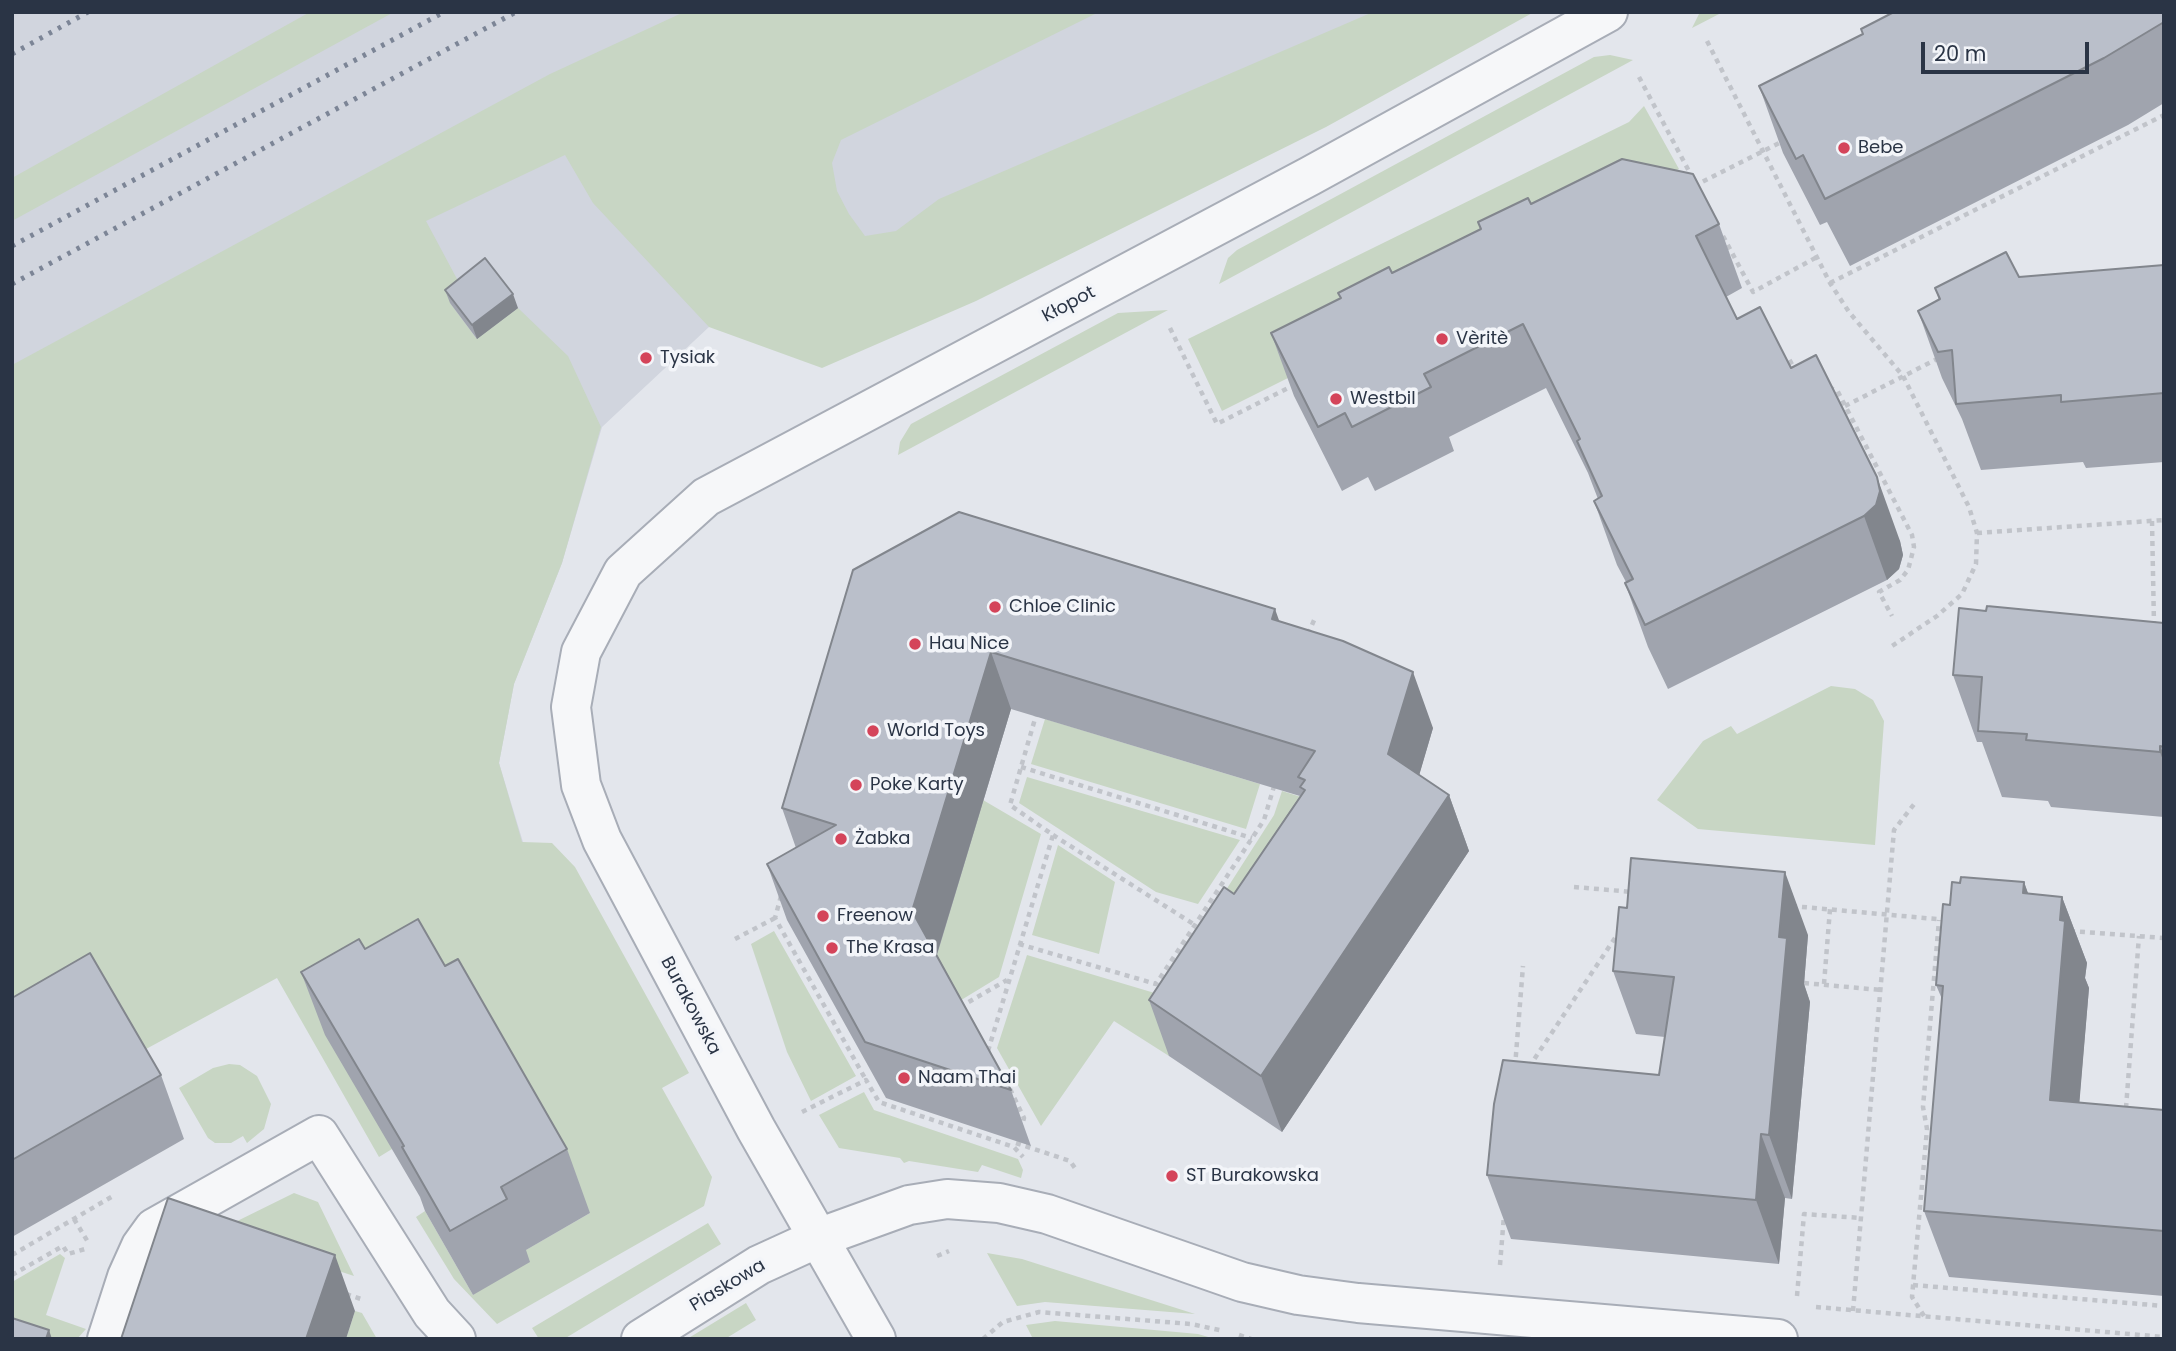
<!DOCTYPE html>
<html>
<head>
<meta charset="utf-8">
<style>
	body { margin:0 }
	#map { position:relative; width:2176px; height:1351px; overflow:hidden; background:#e3e6ec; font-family:Poppins,sans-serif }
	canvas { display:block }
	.frame { position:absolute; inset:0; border:14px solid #2a3445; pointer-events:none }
	.scale { position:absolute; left:1921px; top:42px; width:168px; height:32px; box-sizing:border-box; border:4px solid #2a3445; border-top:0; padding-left:9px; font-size:21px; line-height:24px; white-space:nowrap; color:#2a3445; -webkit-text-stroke:5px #f3f5f9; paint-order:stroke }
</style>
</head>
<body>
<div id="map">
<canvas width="2176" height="1351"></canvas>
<div class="frame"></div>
<div class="scale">20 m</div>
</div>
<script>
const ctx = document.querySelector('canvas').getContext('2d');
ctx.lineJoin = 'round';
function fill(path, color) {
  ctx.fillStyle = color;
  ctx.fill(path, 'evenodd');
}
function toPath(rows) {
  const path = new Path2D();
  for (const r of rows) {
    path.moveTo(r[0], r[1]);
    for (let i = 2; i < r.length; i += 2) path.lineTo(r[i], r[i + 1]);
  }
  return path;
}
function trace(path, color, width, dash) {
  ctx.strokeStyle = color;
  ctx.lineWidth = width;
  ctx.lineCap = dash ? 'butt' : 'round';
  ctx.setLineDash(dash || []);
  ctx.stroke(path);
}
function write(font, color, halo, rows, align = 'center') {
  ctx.font = font + ' Poppins,sans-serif';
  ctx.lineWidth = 7;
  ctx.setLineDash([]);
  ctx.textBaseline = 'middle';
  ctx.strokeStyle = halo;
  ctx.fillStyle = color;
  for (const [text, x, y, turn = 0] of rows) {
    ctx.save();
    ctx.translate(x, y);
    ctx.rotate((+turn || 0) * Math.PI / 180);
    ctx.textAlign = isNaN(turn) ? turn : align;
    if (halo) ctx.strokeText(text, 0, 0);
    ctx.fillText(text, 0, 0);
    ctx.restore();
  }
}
const built = toPath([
	[12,12,1392,12,778,322,709,327,602,427,562,563,514,684,499,763,542,905,12,996]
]);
const green = toPath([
	[310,12,394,12,12,221,12,178],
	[684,12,1099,12,841,140,832,163,837,191,849,214,865,236,896,231,939,199,1373,12,1534,12,1326,127,976,301,822,368,709,327,593,203,565,155,426,221,464,292,450,303,476,338,518,308,568,356,601,427,562,563,514,684,499,763,522,842,552,843,575,867,689,1073,662,1088,712,1177,704,1206,497,1324,454,1279,416,1217,425,1211,473,1295,524,1251,590,1213,392,1149,379,1157,277,978,135,1055,92,982,12,996,12,365,550,74],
	[1700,12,1723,12,1692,28],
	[1610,55,1633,60,1219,284,1228,258,1237,250,1594,57],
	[1644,106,1679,169,1364,327,1368,338,1222,411,1188,339,1629,122],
	[1168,310,898,455,900,442,911,424,1118,313],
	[1831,686,1855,689,1873,700,1884,721,1875,845,1698,829,1657,800,1703,741,1731,726,1737,734],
	[1045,719,1260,784,1246,829,1031,764],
	[1027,777,1240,840,1198,904,1156,892,1019,803],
	[1282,791,1330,806,1265,934,1217,904,1274,815],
	[983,800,1041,834,999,977,953,1005,933,967],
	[1058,845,1115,882,1099,954,1032,935],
	[774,931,856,1076,811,1101,787,1052,751,944],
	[1244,943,1169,1056,1114,1021,1041,1126,997,1048,1027,955,1158,994],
	[229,1064,240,1065,257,1076,271,1104,264,1129,247,1143,243,1136,231,1143,215,1143,208,1138,179,1088,213,1068],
	[864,1092,874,1110,1018,1159,1023,1170,1021,1178,982,1165,978,1172,909,1161,904,1163,900,1158,839,1148,819,1115],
	[294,1193,318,1202,354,1276,217,1231],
	[708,1223,721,1244,564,1339,539,1339,532,1328],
	[987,1253,1022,1259,1195,1314,1045,1302,1017,1306],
	[60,1254,65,1258,46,1315,86,1329,77,1339,39,1339,12,1330,12,1282],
	[746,1303,756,1320,725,1339,687,1339],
	[355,1311,362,1313,377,1339,346,1339],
	[1055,1321,1198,1334,1215,1339,1033,1339,1026,1325]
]);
const path = toPath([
	[1707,41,1830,283,1849,312,1903,376,1969,507,1977,533,1976,564,1962,594,1937,616,1892,646],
	[1639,77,1691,175],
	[1694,186,1783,141],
	[1723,236,1753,292,1817,257],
	[1830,283,2164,115],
	[1170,328,1217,424,1294,385],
	[1782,360,1788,357,1796,372],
	[1829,388,1837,390,1912,535,1914,547,1908,570,1900,580,1879,592,1892,616],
	[1845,406,1939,358],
	[2152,521,2154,625],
	[1977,533,2164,520],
	[1308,634,1315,618],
	[1021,767,1252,838],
	[1053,835,1195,925],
	[1574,887,1633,892],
	[781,896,775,918,866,1080],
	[1792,906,1947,920],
	[2070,931,2164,938],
	[735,939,775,918],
	[1019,944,1156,984,1264,820,1275,783],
	[1804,983,1881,990],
	[1824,984,1830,909],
	[960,1007,1007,980],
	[988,1051,1053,835,1010,805,1037,712],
	[1515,1067,1523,966],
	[1529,1067,1619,932],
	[1010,1089,1024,1118,1022,1126],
	[2126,1108,2139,936],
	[802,1112,866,1080,879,1102,1014,1147,1023,1157],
	[1016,1143,1070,1161,1077,1171],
	[74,1219,88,1242],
	[12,1255,113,1196],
	[937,1256,949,1251],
	[1500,1265,1504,1215],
	[12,1275,63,1246,68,1254,85,1249],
	[1913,1285,2164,1306],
	[346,1294,364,1300],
	[1797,1296,1804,1214,1861,1218],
	[1816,1307,2164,1337],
	[1853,1311,1894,830,1915,803],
	[1924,1316,1912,1297,1927,1129,1923,1107,1939,920],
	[1239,1335,1251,1339],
	[983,1339,1003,1322,1039,1312,1191,1324,1224,1331]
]);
const minor = toPath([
	[107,1339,127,1277,141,1246,154,1228,319,1135,432,1313,456,1339],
	[641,1339,759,1265,818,1238,909,1205,947,1199,999,1203,1047,1214,1242,1282,1298,1295,1358,1303,1778,1339],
	[876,1339,756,1129,602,840,581,785,571,707,581,652,623,572,706,497,1310,176,1608,12]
]);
const rail = toPath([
	[12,54,88,12],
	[12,246,444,12],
	[12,284,516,12]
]);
const wall = toPath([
	[2164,12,2164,103,2128,125,1850,266,1827,222,1820,225,1783,153,1759,86,1862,34],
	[1531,204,1719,224,1742,288,1726,297,1737,319,1791,368,1900,541,1903,555,1899,569,1887,580,1668,689,1648,647,1625,583,1626,582,1617,565,1594,501,1598,499,1588,473,1546,388,1449,437,1454,451,1375,491,1368,477,1342,491,1294,396,1271,333,1341,298,1338,293,1392,273],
	[2164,265,2164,462,2086,468,2083,462,1981,470,1962,419,1942,378,1918,311,1939,300,1935,288,2019,277],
	[445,290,518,308,477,339,450,303],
	[853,570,1280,621,1433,728,1419,775,1449,795,1469,851,1282,1132,1169,1056,1149,1000,1234,894,1300,796,1011,709,937,955,1011,1090,1031,1146,886,1098,787,920,767,864,796,848,782,808],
	[1986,611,2164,623,2164,817,2051,807,2048,801,2002,797,1982,742,1977,742,1953,675],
	[2024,882,2028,894,2062,897,2087,963,2085,978,2089,988,2079,1103,2164,1110,2164,1296,1949,1277,1924,1211,1942,999,1936,985,1950,905,1960,883],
	[1808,935,1804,984,1810,1002,1792,1199,1785,1198,1779,1264,1511,1239,1487,1175,1659,1075,1665,1037,1636,1034,1613,971],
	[365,949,445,966,567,1149,590,1213,526,1250,530,1262,473,1295,425,1211,420,1197,325,1035,301,972],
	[12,998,161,1075,184,1139,12,1237]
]);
const shadedWall = toPath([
	[513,294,518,308,477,339,472,325],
	[1877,477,1900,541,1903,555,1899,569,1887,580,1864,516],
	[1275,609,1295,665,1272,619],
	[991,652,1011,709,933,967,912,911],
	[1413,672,1433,728,1409,810,1388,754],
	[2160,746,2164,755,2164,763,2160,752],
	[1449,795,1469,851,1282,1132,1261,1076],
	[1785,872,1808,935,1804,984,1810,1002,1792,1199,1769,1135,1779,937],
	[2024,882,2048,948,2023,893],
	[2062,897,2087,963,2085,978,2089,988,2074,1167,2050,1100],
	[1761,1134,1785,1198,1779,1264,1756,1200],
	[335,1255,355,1311,346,1339,306,1339],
	[49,1330,52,1339,46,1339]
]);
const building = toPath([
	[1894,12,2164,12,2164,22,2104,58,1825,199,1803,155,1796,159,1759,86,1863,34,1861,29,1894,12],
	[1622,159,1693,174,1719,224,1696,236,1737,319,1760,307,1791,368,1816,355,1877,477,1880,491,1876,505,1864,516,1645,625,1625,583,1633,579,1594,501,1602,496,1577,441,1580,439,1523,324,1424,374,1431,387,1352,427,1345,413,1318,427,1271,333,1341,298,1338,293,1389,267,1392,273,1481,229,1478,222,1528,198,1531,204,1622,159],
	[2006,252,2019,277,2164,265,2164,393,2061,402,2061,395,1956,404,1952,350,1938,352,1918,311,1940,299,1935,288,2006,252],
	[485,258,513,294,472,325,445,290,485,258],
	[959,512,1275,609,1272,619,1343,641,1413,672,1388,754,1449,795,1261,1076,1149,1000,1224,887,1234,894,1305,790,1300,787,1305,780,1298,777,1315,751,991,652,912,911,1011,1090,865,1042,767,864,836,825,782,808,853,570,959,512],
	[1987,606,2164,623,2164,747,2160,746,2160,752,2026,740,2027,734,1978,731,1982,677,1953,675,1959,608,1986,611,1987,606],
	[1631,858,1785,872,1779,937,1787,938,1769,1135,1761,1134,1756,1200,1487,1175,1494,1104,1503,1060,1659,1075,1674,977,1613,971,1619,907,1627,908,1631,858],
	[1961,877,2024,882,2023,893,2062,897,2060,920,2065,921,2050,1100,2164,1110,2164,1231,1924,1211,1943,986,1936,985,1943,904,1950,905,1952,882,1960,883,1961,877],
	[418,919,445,966,458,959,567,1149,501,1187,507,1199,450,1231,402,1147,404,1146,301,972,359,939,365,949,418,919],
	[90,953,161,1075,12,1160,12,998,90,953],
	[168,1198,335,1255,306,1339,121,1339,168,1198],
	[12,1318,49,1330,46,1339,12,1339,12,1318]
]);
const markers = [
	[1844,148,7,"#d4445a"],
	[1442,339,7,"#d4445a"],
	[646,358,7,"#d4445a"],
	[1336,399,7,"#d4445a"],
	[995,607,7,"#d4445a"],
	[915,644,7,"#d4445a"],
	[873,731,7,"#d4445a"],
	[856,785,7,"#d4445a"],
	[841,839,7,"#d4445a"],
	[823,916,7,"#d4445a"],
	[832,948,7,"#d4445a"],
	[904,1078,7,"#d4445a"],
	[1172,1176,7,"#d4445a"]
];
const poiNames = [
	["Bebe",1858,148],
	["Vèritè",1456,339],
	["Tysiak",660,358],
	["Westbil",1350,399],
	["Chloe Clinic",1009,607],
	["Hau Nice",929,644],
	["World Toys",887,731],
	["Poke Karty",870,785],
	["Żabka",855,839],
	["Freenow",837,916],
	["The Krasa",846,948],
	["Naam Thai",918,1078],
	["ST Burakowska",1186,1176]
];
const streetNames = [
	["Kłopot",1069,305,-28],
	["Burakowska",690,1006,62],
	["Piaskowa",728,1286,-31]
];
fill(built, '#d1d5de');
fill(green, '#c8d6c4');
trace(minor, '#a8adb7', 42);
trace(path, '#c1c4ca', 4.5, [5, 5]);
trace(minor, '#f6f7f9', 38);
trace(rail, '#7c8596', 5, [3.5, 7]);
fill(wall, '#a0a4ae');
fill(shadedWall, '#82868d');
fill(building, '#babfca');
trace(building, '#82868d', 2);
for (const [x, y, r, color] of markers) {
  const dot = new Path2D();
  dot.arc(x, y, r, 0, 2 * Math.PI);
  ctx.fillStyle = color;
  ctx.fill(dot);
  trace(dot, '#f3f5f9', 2.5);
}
write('18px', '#2a3445', '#f3f5f9', poiNames, 'left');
write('18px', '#2a3445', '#f3f5f9', streetNames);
</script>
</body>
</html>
